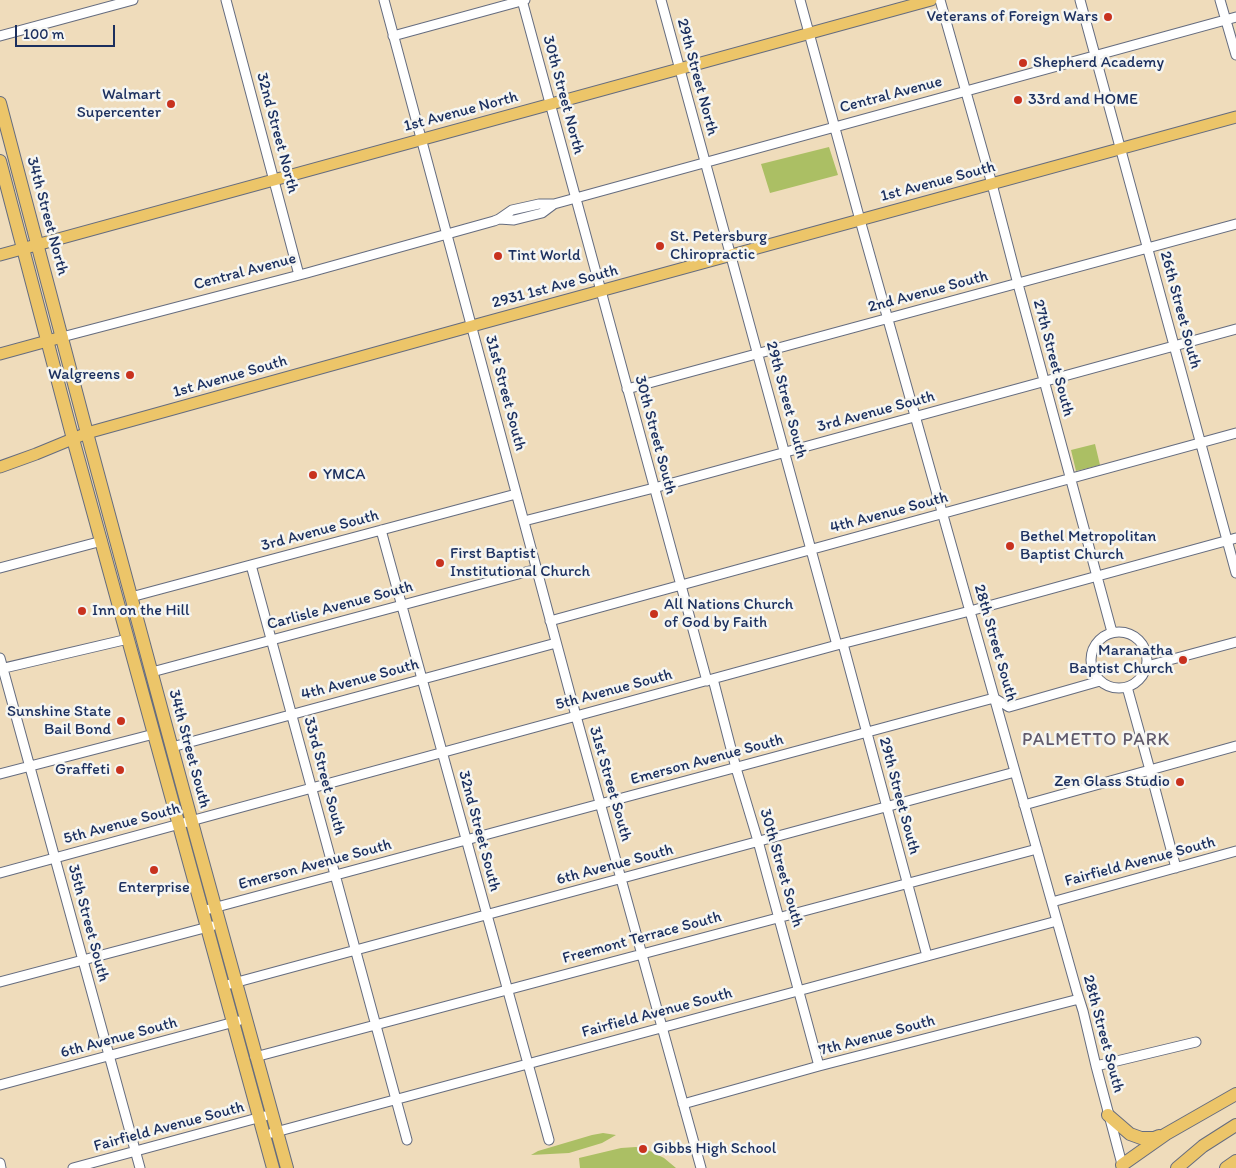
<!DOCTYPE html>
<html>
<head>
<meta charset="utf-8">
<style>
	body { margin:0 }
	#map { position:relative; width:1236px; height:1168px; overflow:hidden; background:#efdcbb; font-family:Itim,sans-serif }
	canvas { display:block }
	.scale { position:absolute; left:15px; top:25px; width:100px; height:22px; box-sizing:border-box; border:2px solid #1b2f5e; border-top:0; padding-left:6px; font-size:15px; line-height:18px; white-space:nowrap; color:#1b2f5e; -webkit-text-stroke:4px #f6f6f2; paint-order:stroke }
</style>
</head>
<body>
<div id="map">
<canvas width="1236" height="1168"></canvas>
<div class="scale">100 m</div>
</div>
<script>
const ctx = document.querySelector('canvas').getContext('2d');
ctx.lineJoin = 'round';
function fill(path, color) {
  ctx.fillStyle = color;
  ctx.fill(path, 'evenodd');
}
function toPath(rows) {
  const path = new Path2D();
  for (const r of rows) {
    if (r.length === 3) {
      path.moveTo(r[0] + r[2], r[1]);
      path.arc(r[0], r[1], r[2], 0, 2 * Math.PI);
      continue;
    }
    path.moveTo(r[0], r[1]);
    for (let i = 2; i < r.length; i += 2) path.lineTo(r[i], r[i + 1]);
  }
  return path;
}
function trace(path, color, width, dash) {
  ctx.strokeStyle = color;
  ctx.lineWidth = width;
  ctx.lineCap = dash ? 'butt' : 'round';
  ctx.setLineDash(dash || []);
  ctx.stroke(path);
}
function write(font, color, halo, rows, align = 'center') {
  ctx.font = font + ' Itim,sans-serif';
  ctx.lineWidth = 5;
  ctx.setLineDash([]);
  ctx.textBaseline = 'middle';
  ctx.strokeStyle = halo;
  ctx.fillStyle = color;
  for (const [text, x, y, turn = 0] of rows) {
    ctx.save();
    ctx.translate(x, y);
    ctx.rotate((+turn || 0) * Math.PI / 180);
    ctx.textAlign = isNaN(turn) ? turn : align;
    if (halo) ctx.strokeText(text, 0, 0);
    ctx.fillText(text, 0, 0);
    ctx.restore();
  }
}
const green = toPath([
	[829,147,838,175,770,193,761,164],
	[1095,444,1100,465,1076,471,1071,450],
	[603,1133,616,1135,602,1143,569,1153,531,1155,538,1151,592,1135],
	[636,1147,648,1150,664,1158,676,1168,580,1168,579,1158,621,1148]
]);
const minor = toPath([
	[226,0,299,275],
	[384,0,576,716,701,1168],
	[522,0,707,681],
	[661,0,837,645],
	[800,0,860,220,1077,992,1083,1011,1096,1066,1123,1168],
	[940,0,992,184,1018,284,1112,632],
	[1080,0,1236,573],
	[1220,0,1236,55],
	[0,36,133,0],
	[393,36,525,0],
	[499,219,514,220,542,213,554,204],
	[62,337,307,273,494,221,499,219,512,210,539,204,554,204,1236,17],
	[627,389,1236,224],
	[524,521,654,488,1236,329],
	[381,530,549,1140],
	[251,565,407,1140],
	[0,568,102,541],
	[131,597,516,494],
	[550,621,1236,433],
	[1119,660,28],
	[843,644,927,956],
	[0,658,140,1168],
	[1147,666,1236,642],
	[0,669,128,639],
	[152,672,537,569],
	[713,679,736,768,758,841,819,1066],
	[1127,687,1150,770,1176,868],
	[172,747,556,643],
	[0,774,154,734],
	[1024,805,1236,746],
	[0,873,837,645,970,611,1236,538],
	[1052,902,1236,851],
	[202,911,994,698,1009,707,1100,681],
	[0,982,212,926],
	[230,984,1015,772],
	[255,1057,1037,849],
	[1096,1066,1196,1042],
	[0,1085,238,1021],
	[683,1104,819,1066,1079,999],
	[272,1133,1057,921],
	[0,1163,1,1168],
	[73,1168,265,1116]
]);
const major = toPath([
	[0,255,931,0],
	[0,354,62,337],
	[0,467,36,454,87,433,483,323,1236,117]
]);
const highway = toPath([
	[0,103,87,433,196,837,287,1168],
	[0,161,73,439,273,1168],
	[1108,1115,1130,1134,1141,1138,1154,1138,1159,1136],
	[1122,1165,1166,1134,1236,1094],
	[1177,1168,1203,1146,1236,1125],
	[1226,1168,1236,1161]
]);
const markers = [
	[1108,17,5,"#c8321e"],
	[1023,63,5,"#c8321e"],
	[1018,100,5,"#c8321e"],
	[171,104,5,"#c8321e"],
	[660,246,5,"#c8321e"],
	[498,256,5,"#c8321e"],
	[130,375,5,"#c8321e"],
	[313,475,5,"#c8321e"],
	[1010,546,5,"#c8321e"],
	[440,563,5,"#c8321e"],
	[82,611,5,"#c8321e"],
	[654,614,5,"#c8321e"],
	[1183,660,5,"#c8321e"],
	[121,721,5,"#c8321e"],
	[120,770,5,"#c8321e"],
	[1180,782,5,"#c8321e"],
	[154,870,5,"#c8321e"],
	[643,1149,5,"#c8321e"]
];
const poiNames = [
	["Veterans of Foreign Wars",1098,17,"right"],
	["Shepherd Academy",1033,63],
	["Walmart",161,95,"right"],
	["Supercenter",161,113,"right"],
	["33rd and HOME",1028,100],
	["St. Petersburg",670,237],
	["Chiropractic",670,255],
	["Tint World",508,256],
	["Walgreens",120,375,"right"],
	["YMCA",323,475],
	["Bethel Metropolitan",1020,537],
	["Baptist Church",1020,555],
	["First Baptist",450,554],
	["Institutional Church",450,572],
	["All Nations Church",664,605],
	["of God by Faith",664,623],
	["Inn on the Hill",92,611],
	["Maranatha",1173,651,"right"],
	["Baptist Church",1173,669,"right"],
	["Sunshine State",111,712,"right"],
	["Bail Bond",111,730,"right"],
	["Graffeti",110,770,"right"],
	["Zen Glass Studio",1170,782,"right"],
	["Enterprise",154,888,"center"],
	["Gibbs High School",653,1149]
];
const streetNames = [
	["29th Street North",697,77,75],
	["30th Street North",563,95,75],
	["Central Avenue",891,95,-15],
	["1st Avenue North",461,112,-15],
	["32nd Street North",277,133,75],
	["1st Avenue South",938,182,-15],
	["34th Street North",47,216,75],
	["Central Avenue",245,272,-15],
	["2931 1st Ave South",555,287,-15],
	["2nd Avenue South",928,292,-15],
	["26th Street South",1180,310,75],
	["27th Street South",1053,358,75],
	["1st Avenue South",230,377,-16],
	["31st Street South",505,393,75],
	["29th Street South",786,400,75],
	["3rd Avenue South",876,412,-15],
	["30th Street South",655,435,75],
	["4th Avenue South",889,513,-15],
	["3rd Avenue South",320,531,-15],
	["Carlisle Avenue South",340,606,-15],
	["28th Street South",995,643,74],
	["4th Avenue South",360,680,-15],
	["5th Avenue South",614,690,-15],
	["34th Street South",189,749,75],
	["Emerson Avenue South",707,760,-15],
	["33rd Street South",324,776,75],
	["31st Street South",610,784,74],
	["29th Street South",899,796,75],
	["5th Avenue South",122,824,-15],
	["32nd Street South",479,831,75],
	["Fairfield Avenue South",1140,862,-15],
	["Emerson Avenue South",315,865,-15],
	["6th Avenue South",615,865,-15],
	["30th Street South",781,868,74],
	["35th Street South",88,923,75],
	["Freemont Terrace South",642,938,-15],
	["Fairfield Avenue South",657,1013,-15],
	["28th Street South",1103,1034,75],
	["7th Avenue South",877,1036,-15],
	["6th Avenue South",119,1038,-15],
	["Fairfield Avenue South",169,1127,-15]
];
const neighbourhoodNames = [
	["PALMETTO PARK",1096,740]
];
fill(green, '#abbf64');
trace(minor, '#656c7f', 11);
trace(major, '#656c7f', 13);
trace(highway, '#656c7f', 14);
trace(minor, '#fff', 9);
trace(major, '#ecc569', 11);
trace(highway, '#ecc569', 12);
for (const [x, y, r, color] of markers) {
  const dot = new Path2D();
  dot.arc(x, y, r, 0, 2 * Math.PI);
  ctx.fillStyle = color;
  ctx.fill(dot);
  trace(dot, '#f6f6f2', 2);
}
write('16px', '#1b2f5e', '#f6f6f2', poiNames, 'left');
write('16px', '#1b2f5e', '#f6f6f2', streetNames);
ctx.letterSpacing = '1px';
write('18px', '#615b6c', '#f6f6f2', neighbourhoodNames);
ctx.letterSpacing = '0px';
</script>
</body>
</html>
